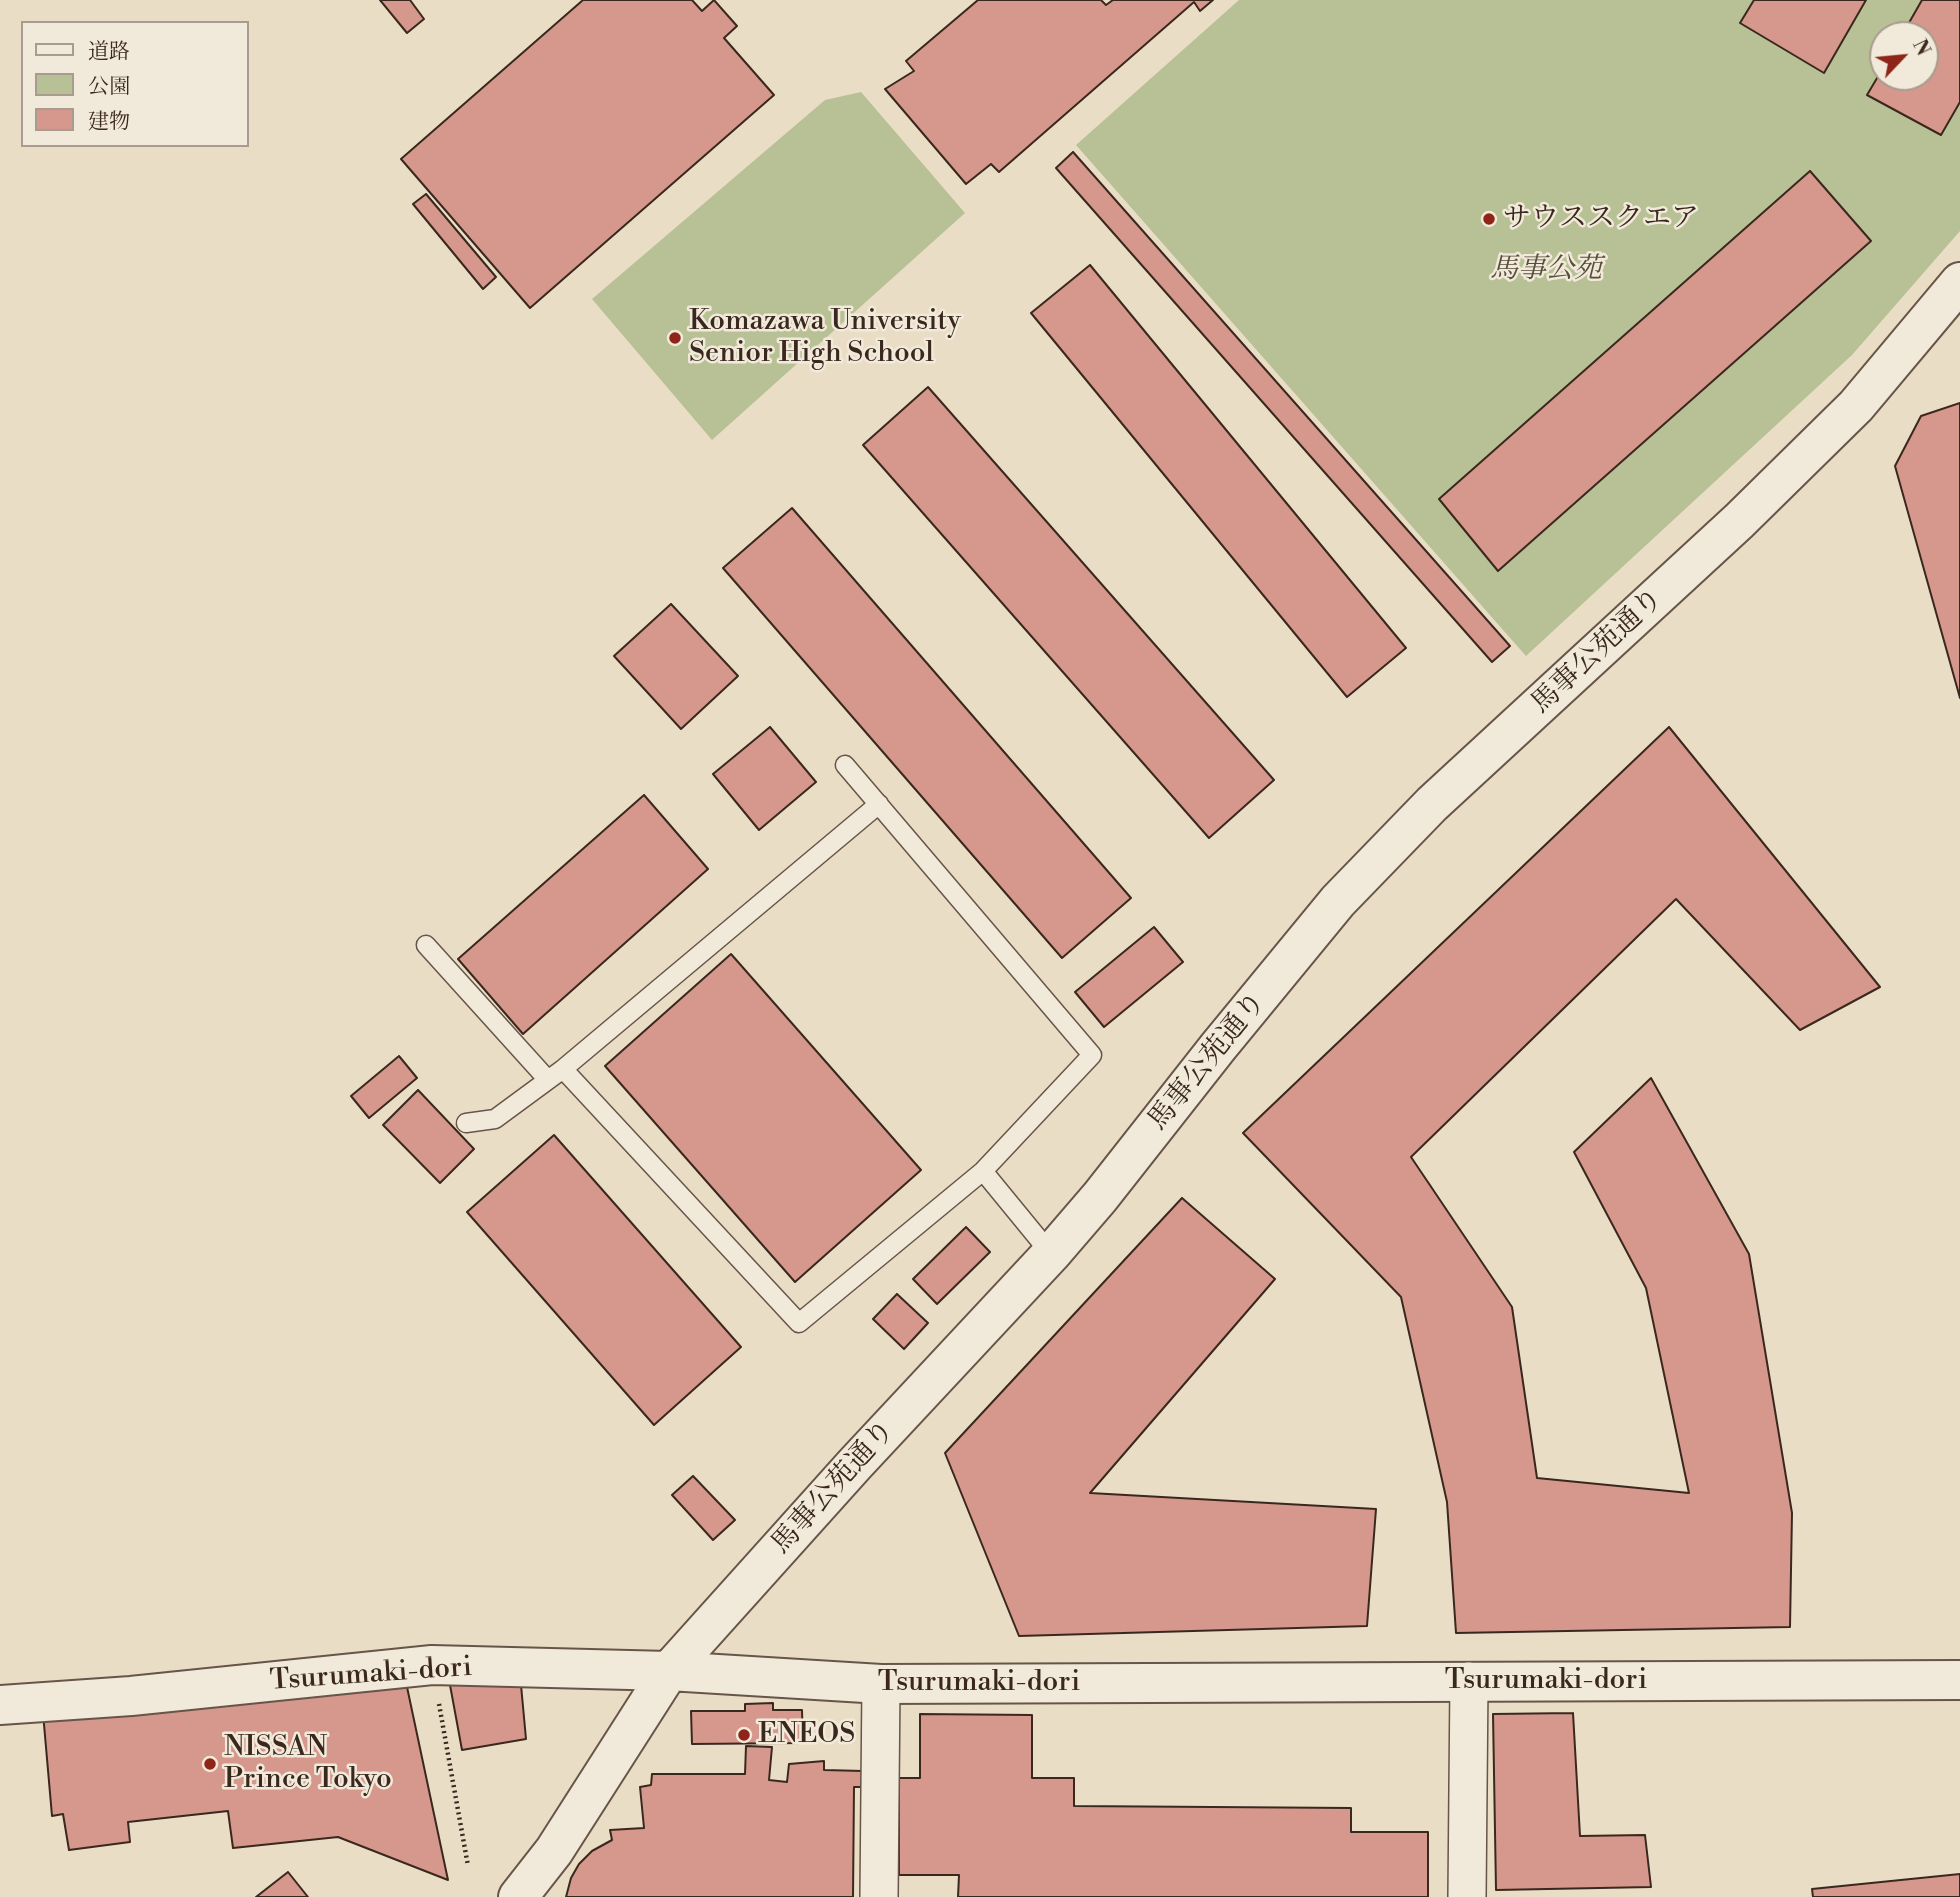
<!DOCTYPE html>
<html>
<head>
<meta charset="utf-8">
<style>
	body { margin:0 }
	#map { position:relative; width:1960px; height:1897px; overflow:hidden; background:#eaddc5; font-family:"Libre Bodoni","Noto Serif JP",serif }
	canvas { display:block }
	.legend { position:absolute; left:21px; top:21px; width:228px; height:126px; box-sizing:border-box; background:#f1e9d9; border:2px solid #a89c8e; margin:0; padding:9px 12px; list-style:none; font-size:21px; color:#3a281e }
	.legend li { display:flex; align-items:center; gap:14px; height:35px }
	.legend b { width:35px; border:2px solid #a89c8e }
	.north { position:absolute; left:1869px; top:21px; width:70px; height:70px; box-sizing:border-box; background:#f1e9d9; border:2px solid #a89c8e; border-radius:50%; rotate:64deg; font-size:19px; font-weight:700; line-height:28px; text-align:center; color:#3a281e }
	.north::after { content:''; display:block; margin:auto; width:24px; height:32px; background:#8f2418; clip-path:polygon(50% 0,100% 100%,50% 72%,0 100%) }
</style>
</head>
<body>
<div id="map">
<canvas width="1960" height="1897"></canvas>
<ul class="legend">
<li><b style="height:9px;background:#f1e9d9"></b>道路</li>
<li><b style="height:19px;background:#b7c195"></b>公園</li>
<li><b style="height:19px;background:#d6978c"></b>建物</li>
</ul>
<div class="north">N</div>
</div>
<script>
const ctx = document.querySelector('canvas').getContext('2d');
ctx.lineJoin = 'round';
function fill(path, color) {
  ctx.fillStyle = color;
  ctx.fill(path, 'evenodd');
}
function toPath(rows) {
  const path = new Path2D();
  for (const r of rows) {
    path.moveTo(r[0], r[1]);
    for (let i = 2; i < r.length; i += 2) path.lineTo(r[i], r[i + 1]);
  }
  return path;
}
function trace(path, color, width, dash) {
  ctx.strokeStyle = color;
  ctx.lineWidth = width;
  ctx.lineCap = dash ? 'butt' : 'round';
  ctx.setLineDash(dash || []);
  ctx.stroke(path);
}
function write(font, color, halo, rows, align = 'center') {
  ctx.font = font + ' "Libre Bodoni","Noto Serif JP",serif';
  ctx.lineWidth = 5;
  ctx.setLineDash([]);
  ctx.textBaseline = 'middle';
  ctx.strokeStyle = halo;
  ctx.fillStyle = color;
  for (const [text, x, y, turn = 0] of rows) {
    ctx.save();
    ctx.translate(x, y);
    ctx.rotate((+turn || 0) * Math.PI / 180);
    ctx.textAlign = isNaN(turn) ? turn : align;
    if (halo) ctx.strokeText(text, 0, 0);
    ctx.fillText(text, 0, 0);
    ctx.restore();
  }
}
const green = toPath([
	[1239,0,1960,0,1960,231,1852,355,1526,656,1076,145],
	[1883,35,1925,35,1925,77,1883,77],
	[861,92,965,213,712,440,592,299,825,100]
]);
const building = toPath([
	[380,0,410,0,424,19,407,33,380,0],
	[583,0,692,0,702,11,714,0,737,26,724,38,774,95,530,308,401,159,583,0],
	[978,0,1101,0,1106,5,1113,0,1213,0,1200,11,1194,2,999,172,991,164,966,184,885,89,914,71,906,61,978,0],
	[1754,0,1866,0,1824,73,1740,23,1754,0],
	[1922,0,1960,0,1960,102,1941,135,1867,95,1883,68,1883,77,1925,77,1925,35,1902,35,1922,0],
	[1073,152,1510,646,1492,662,1056,168,1073,152],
	[1810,171,1871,241,1498,571,1439,499,1810,171],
	[426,194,496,277,483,289,413,204,426,194],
	[1090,265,1406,648,1347,697,1031,313,1090,265],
	[928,387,1274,780,1209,838,863,445,928,387],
	[1960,403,1960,698,1895,466,1921,416,1960,403],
	[792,508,1131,898,1062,958,723,568,792,508],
	[671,604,738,676,681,729,614,656,671,604],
	[770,727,816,782,759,830,713,774,770,727],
	[1669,727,1880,987,1800,1030,1676,899,1411,1157,1512,1307,1537,1478,1689,1493,1646,1288,1574,1152,1651,1078,1749,1254,1792,1513,1790,1627,1456,1633,1447,1502,1401,1297,1243,1133,1669,727],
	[644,795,708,869,523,1034,458,959,644,795],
	[1154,927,1183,962,1104,1027,1075,992,1154,927],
	[731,954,921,1170,795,1282,605,1066,731,954],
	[399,1056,417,1078,369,1118,351,1096,399,1056],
	[418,1090,474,1149,440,1183,383,1125,418,1090],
	[554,1135,741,1347,654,1425,467,1212,554,1135],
	[1182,1198,1275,1279,1090,1493,1376,1509,1367,1626,1019,1636,945,1453,1182,1198],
	[966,1227,990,1252,937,1304,913,1279,966,1227],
	[897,1294,928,1323,904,1349,873,1319,897,1294],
	[693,1476,735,1520,713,1540,672,1495,693,1476],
	[450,1685,521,1685,526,1739,462,1750,450,1685],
	[407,1687,448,1880,338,1837,233,1848,228,1811,128,1822,130,1842,69,1850,63,1814,52,1816,43,1713,407,1687],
	[773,1703,773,1710,802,1710,803,1743,692,1744,691,1711,745,1711,745,1704,773,1703],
	[1573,1713,1580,1836,1645,1835,1651,1887,1496,1890,1493,1714,1573,1713],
	[920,1714,1032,1715,1032,1778,1074,1778,1074,1806,1351,1808,1351,1832,1428,1832,1428,1897,958,1897,959,1875,899,1875,899,1778,920,1778,920,1714],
	[746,1746,772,1747,769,1780,787,1782,789,1764,824,1761,824,1770,863,1771,862,1787,854,1787,853,1897,566,1897,571,1878,579,1864,592,1851,612,1840,610,1830,644,1828,640,1787,651,1785,652,1774,745,1774,746,1746],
	[288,1872,308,1897,256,1897,288,1872],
	[1960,1874,1960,1897,1813,1897,1812,1889,1960,1874]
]);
const path = toPath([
	[439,1704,468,1866]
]);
const service = toPath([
	[426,945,548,1080],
	[563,1069,879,804],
	[466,1123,495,1119,563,1069,799,1323,983,1171,1092,1055,845,765],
	[983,1171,1051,1254]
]);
const minor = toPath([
	[879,1897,881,1684],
	[1467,1897,1469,1681]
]);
const tertiary = toPath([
	[0,1705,131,1696,432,1665,669,1671,881,1684,1960,1680],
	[518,1897,554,1851,669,1671,855,1464,1051,1254,1100,1197,1218,1047,1338,901,1432,804,1739,521,1856,406,1960,282]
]);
const markers = [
	[1489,219,7,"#8f2418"],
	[675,338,7,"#8f2418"],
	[744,1735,7,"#8f2418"],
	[210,1764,7,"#8f2418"]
];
const poiNames = [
	["サウススクエア",1503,219],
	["Komazawa University",689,322],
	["Senior High School",689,354],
	["ENEOS",758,1735],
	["NISSAN",224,1748],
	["Prince Tokyo",224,1780]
];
const parkNames = [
	["馬事公苑",1546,270]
];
const streetNames = [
	["馬事公苑通り",1598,652,-43],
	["馬事公苑通り",1208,1062,-51],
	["馬事公苑通り",834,1488,-48],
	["Tsurumaki-dori",371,1675,-4],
	["Tsurumaki-dori",1546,1681],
	["Tsurumaki-dori",979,1683]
];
fill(green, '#b7c195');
fill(building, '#d6978c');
trace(building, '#3a281e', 2);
trace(service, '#665548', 21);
trace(minor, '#665548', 40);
trace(tertiary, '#665548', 42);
trace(path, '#3a281e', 4.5, [2, 3.5]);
trace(service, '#f1e9d9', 18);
trace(minor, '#f1e9d9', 37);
trace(tertiary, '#f1e9d9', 38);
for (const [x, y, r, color] of markers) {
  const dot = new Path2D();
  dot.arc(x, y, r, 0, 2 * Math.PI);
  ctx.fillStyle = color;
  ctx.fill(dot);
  trace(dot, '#f1e9d9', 2.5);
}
write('28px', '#3a281e', '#f1e9d9', poiNames, 'left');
write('italic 28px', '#594e3c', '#f1e9d9', parkNames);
write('28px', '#3a281e', '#f1e9d9', streetNames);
</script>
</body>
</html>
